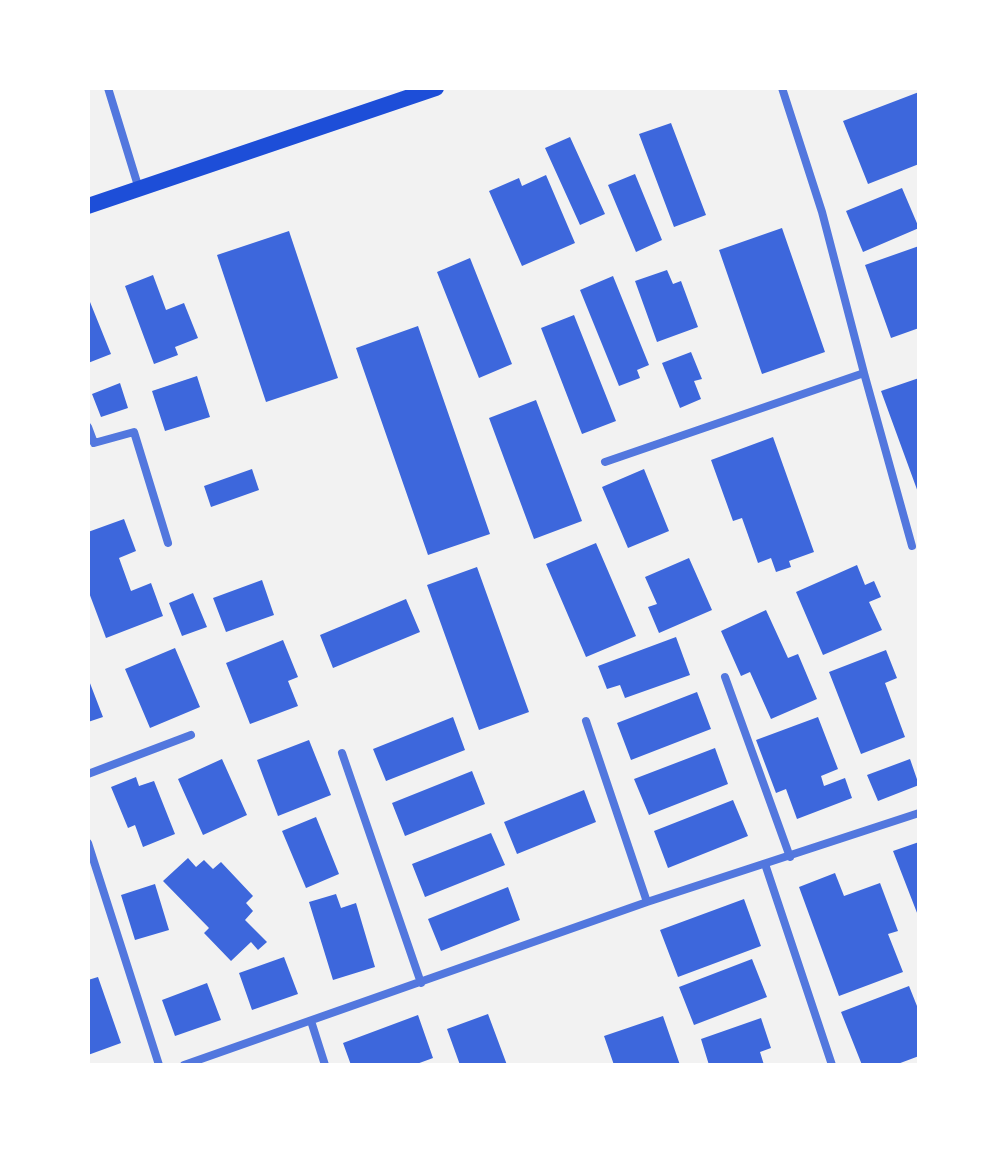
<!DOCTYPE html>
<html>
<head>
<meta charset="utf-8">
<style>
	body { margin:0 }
	#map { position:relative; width:1007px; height:1153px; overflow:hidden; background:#f2f2f2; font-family:"Varela Round",sans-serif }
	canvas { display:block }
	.frame { position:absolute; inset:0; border:90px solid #fff; pointer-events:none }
</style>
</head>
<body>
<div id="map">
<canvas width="1007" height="1153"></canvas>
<div class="frame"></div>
</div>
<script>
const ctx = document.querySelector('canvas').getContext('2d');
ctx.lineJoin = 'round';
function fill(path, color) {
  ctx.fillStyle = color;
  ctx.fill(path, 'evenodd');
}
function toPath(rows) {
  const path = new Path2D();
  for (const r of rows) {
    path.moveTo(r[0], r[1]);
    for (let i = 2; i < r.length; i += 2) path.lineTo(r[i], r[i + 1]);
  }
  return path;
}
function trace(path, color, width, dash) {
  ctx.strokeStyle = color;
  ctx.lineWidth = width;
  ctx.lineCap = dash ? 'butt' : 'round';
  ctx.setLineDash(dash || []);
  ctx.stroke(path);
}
const building = toPath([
	[919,92,919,164,868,184,843,121],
	[671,123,706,215,674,227,639,134],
	[570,137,605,214,580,225,545,148],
	[635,174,662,240,636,252,608,185],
	[546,175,575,243,522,266,489,191,519,178,522,186],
	[902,188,919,228,863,252,846,211],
	[782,228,825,352,762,374,719,250],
	[289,231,338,378,266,402,217,255],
	[919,246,919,328,891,338,865,265],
	[470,258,512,364,479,378,437,272],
	[667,270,673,284,681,281,698,327,657,342,635,281],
	[153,275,166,310,184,303,198,338,175,347,178,355,154,364,125,286],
	[613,276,649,365,637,370,640,378,619,386,580,290],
	[88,297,111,354,88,363],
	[574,315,616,421,582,434,541,328],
	[418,326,490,534,428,555,356,348],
	[691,352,702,379,694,381,701,399,680,408,662,363],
	[197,376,210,417,165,431,152,391],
	[919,378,919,495,881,391],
	[120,383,128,408,101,417,92,394],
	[536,400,582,521,534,539,489,418],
	[773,437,814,552,789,561,791,567,776,572,771,558,758,563,742,518,733,521,711,460],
	[252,469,259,490,211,507,204,486],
	[644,469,669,531,628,548,602,487],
	[124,519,136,551,119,558,131,591,151,583,163,616,106,638,88,590,88,532],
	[596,543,636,636,586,657,546,564],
	[689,558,712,610,659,633,648,607,657,604,645,577],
	[857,565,865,585,874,581,881,597,869,602,882,630,823,655,796,592],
	[477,567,529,712,479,730,427,585],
	[262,580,274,615,226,632,213,598],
	[193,593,207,627,182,636,169,603],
	[406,599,420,632,333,668,320,635],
	[766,610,788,658,798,654,817,699,771,719,750,672,741,676,721,631],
	[676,637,690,675,625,698,620,685,607,689,598,666],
	[283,640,298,677,288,681,298,706,250,724,226,663],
	[175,648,200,707,150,728,125,669],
	[886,650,897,678,885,683,905,737,861,754,829,672],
	[88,678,103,717,88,722],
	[697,692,711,729,631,760,617,723],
	[453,717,465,750,386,781,373,749],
	[818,717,838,769,821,776,824,786,845,778,852,798,797,819,786,789,776,793,756,740],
	[309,740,331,795,278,816,257,760],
	[715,748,728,784,649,815,634,779],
	[222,759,247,815,203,835,178,779],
	[910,759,919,785,878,801,867,775],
	[472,771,485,804,405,836,392,803],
	[136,777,139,786,154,781,175,834,143,847,135,825,128,828,111,787],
	[584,790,596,822,517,854,504,822],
	[733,800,748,836,668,868,654,831],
	[316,817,339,874,306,888,282,831],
	[491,833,505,865,425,897,412,864],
	[919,842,919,918,893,851],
	[188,858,196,867,204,860,213,869,221,862,253,896,246,903,253,911,245,920,267,942,258,950,251,942,231,961,204,933,209,928,163,881],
	[835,873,844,896,880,883,898,931,888,934,903,972,839,996,799,887],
	[155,884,169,930,135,940,121,895],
	[508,887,520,920,441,951,428,919],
	[336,894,341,908,356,903,375,967,333,980,309,902],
	[744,899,761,946,678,977,660,930],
	[284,957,298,994,252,1010,239,973],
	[752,959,767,997,694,1025,679,987],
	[98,977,121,1043,88,1055,88,980],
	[207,983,221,1020,175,1036,162,1000],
	[909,986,919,1011,919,1056,895,1065,862,1065,841,1012],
	[488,1014,507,1065,460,1065,447,1029],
	[418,1015,433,1058,414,1065,351,1065,343,1043],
	[663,1016,680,1065,614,1065,604,1036],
	[761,1018,771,1048,760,1052,764,1065,709,1065,701,1039]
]);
const minor = toPath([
	[108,88,139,189],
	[864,373,912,546],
	[88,427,94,443,134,432,168,543],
	[605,462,864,373,822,212,782,88],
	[725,677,790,857],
	[586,721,647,902],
	[342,753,421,983],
	[88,774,191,735],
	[88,843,159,1065],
	[765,864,832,1065],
	[311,1021,325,1065],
	[184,1065,647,902,919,813]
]);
const secondary = toPath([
	[88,206,436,88]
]);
fill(building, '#3d67dc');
trace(minor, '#5277de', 8);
trace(secondary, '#1d4ed8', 16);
</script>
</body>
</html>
